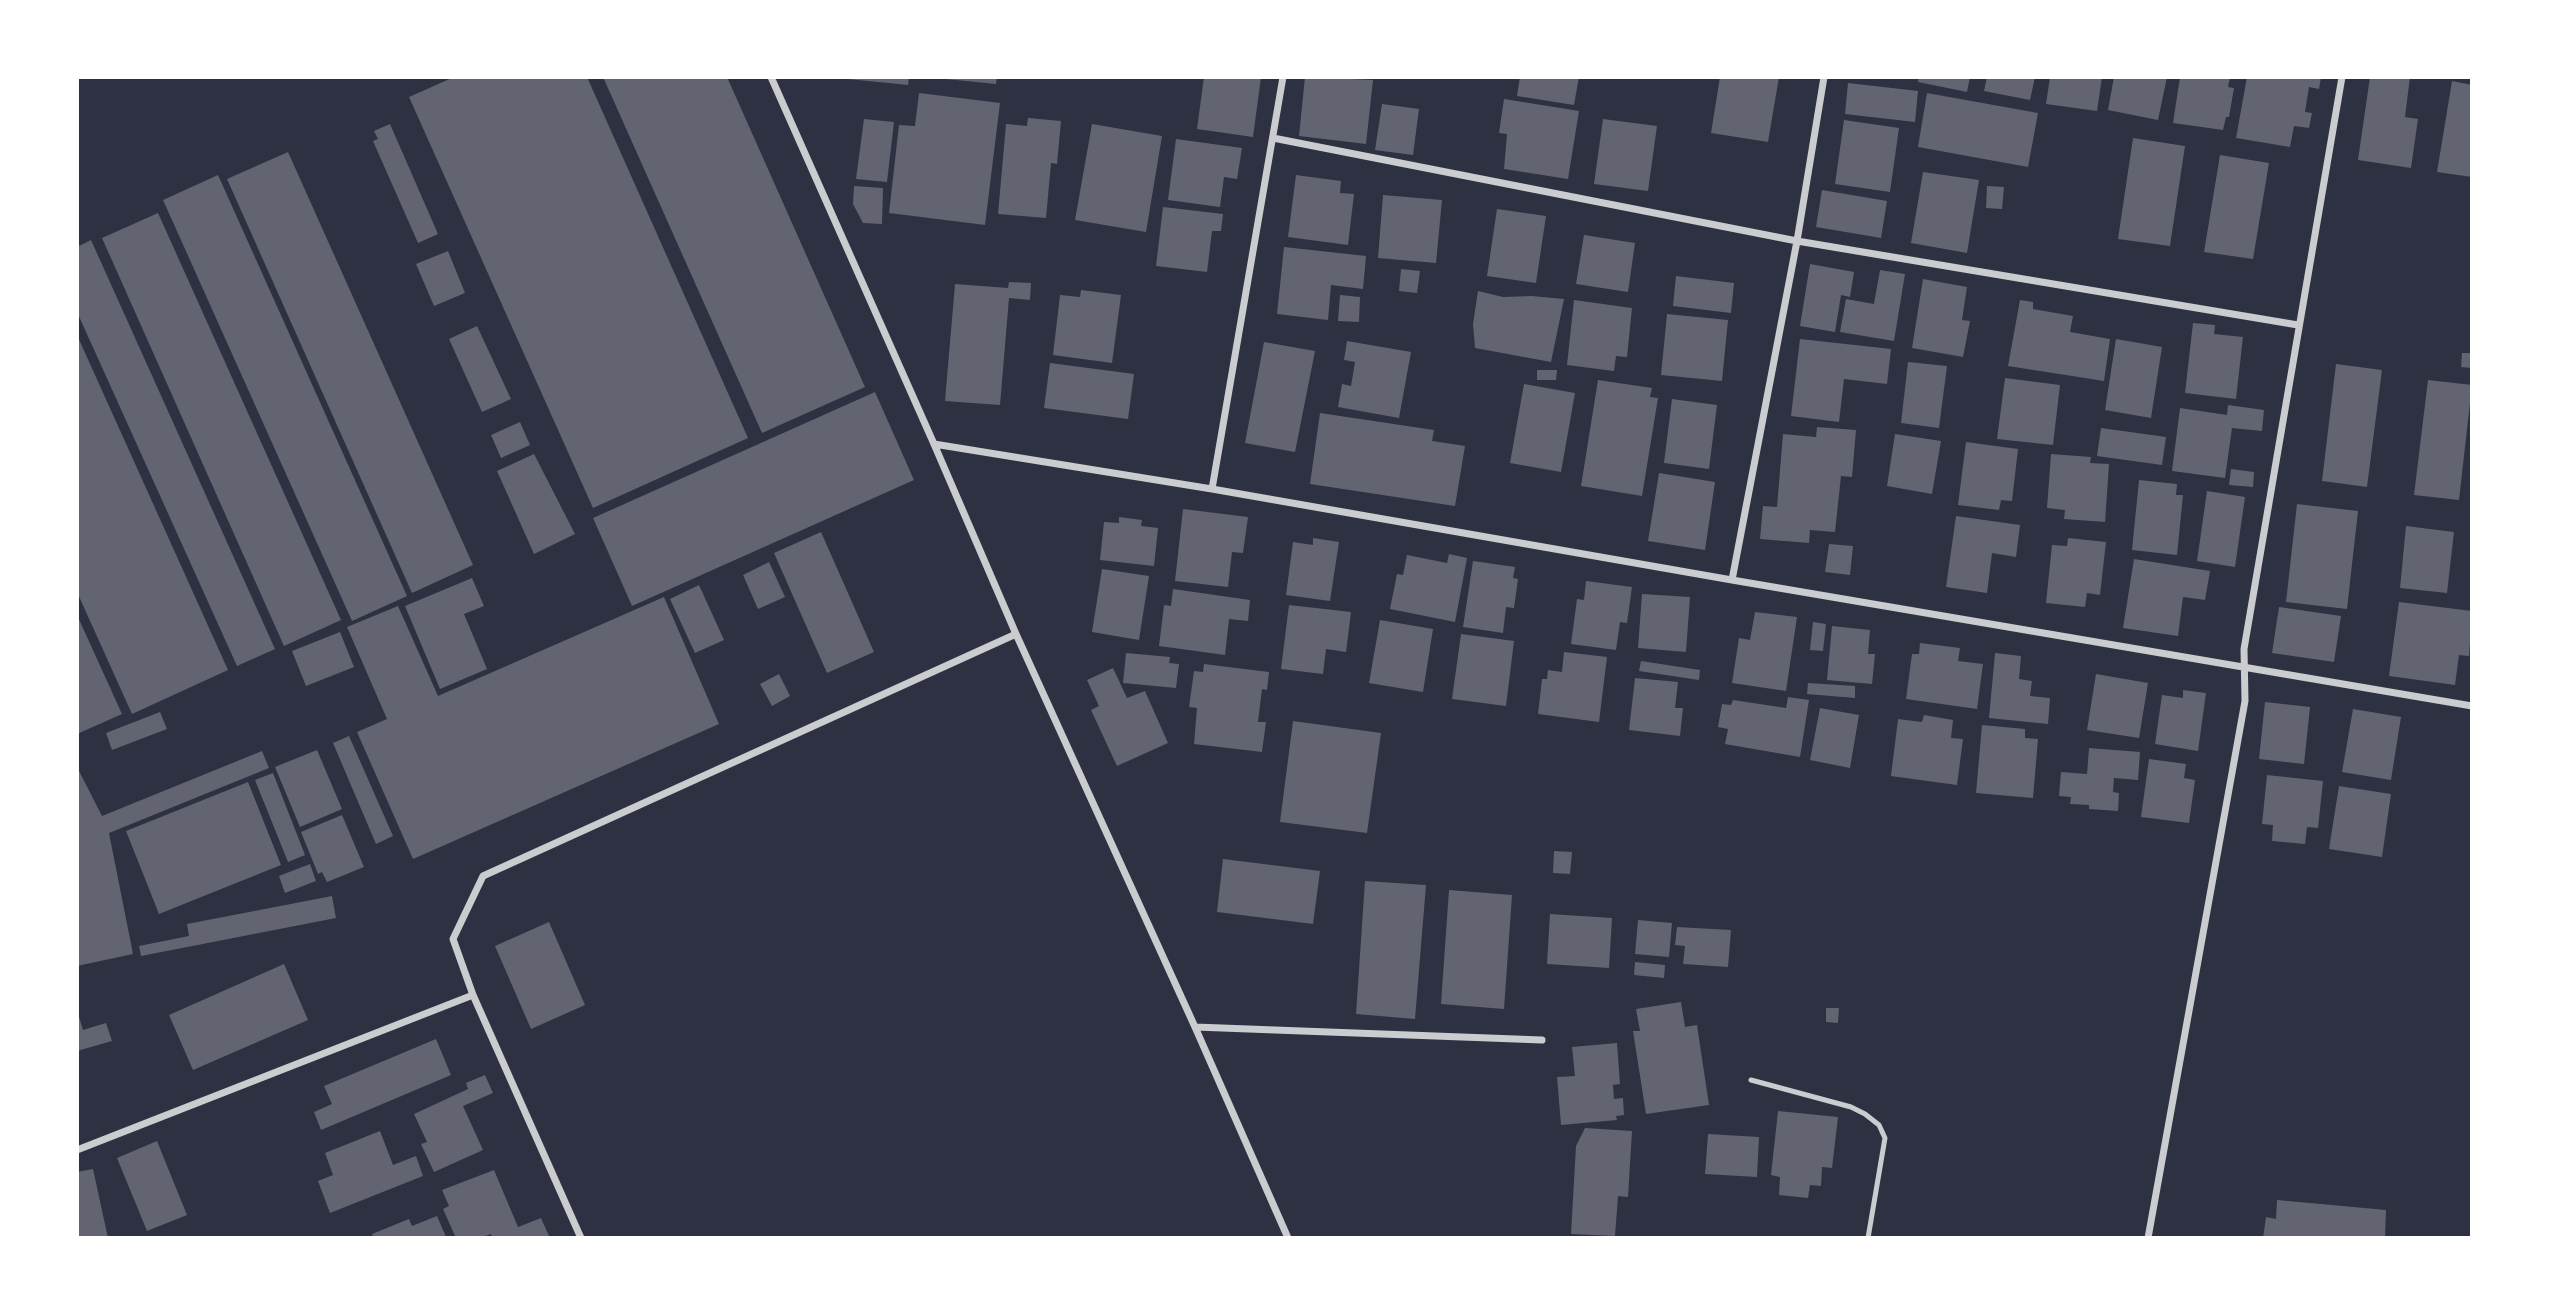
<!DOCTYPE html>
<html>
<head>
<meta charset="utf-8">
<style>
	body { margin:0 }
	#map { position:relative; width:2549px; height:1315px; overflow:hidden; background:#2d3142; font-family:Karla,sans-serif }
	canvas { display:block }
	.frame { position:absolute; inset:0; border:79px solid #fff; pointer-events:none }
</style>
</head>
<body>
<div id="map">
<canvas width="2549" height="1315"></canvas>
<div class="frame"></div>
</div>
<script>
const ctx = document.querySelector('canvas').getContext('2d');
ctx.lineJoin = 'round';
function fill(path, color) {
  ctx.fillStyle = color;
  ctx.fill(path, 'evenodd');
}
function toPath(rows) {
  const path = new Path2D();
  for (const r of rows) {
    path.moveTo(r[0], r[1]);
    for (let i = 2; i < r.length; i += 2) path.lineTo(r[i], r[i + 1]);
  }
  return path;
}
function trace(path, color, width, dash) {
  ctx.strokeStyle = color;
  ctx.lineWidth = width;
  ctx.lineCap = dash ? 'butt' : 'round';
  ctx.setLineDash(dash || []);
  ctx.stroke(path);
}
const building = toPath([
	[454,77,587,77,748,438,593,508,409,97],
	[603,77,727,77,865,387,762,433],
	[848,77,909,77,908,85,848,79],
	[946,77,997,77,996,84,946,79],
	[1204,77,1261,77,1253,137,1197,129],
	[1305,77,1373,80,1366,144,1299,136],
	[1520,77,1579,77,1574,105,1517,96],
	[1720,77,1779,77,1768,142,1711,133],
	[1919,77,1970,77,1967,92,1918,82],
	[1987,77,2035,77,2030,100,1984,91],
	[2050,77,2102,77,2097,111,2046,104],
	[2114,77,2167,77,2158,120,2108,110],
	[2180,77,2230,77,2228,87,2234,88,2229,117,2226,117,2223,130,2173,123],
	[2247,77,2321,77,2319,89,2309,87,2305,112,2312,113,2309,128,2294,126,2290,147,2236,138],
	[2370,77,2410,77,2405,117,2418,119,2411,168,2358,160],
	[2452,81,2472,85,2472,177,2437,172],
	[1848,83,1918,91,1915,122,1845,114],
	[919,93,1000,103,985,225,889,213,899,125,915,126],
	[1927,93,2038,113,2028,167,1918,147],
	[1504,99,1579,111,1568,179,1504,169,1507,134,1499,133],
	[1382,104,1419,109,1413,155,1375,150],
	[1028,118,1061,121,1057,164,1051,163,1046,218,998,214,1006,124,1027,126],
	[864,119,894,122,887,182,856,179],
	[1603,119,1657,126,1648,191,1594,184],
	[1844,120,1899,128,1890,192,1835,184],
	[390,124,438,234,418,243,373,141,378,139,374,131],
	[1092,124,1162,136,1146,232,1075,220],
	[2133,138,2185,146,2170,246,2118,239],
	[1176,139,1242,148,1237,179,1224,177,1220,207,1168,200],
	[288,152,473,565,412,593,227,179],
	[2220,155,2269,163,2253,259,2204,252],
	[1923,172,1979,180,1967,253,1911,243],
	[218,175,407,596,352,621,163,200],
	[1296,175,1341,181,1340,193,1354,194,1348,245,1288,237],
	[854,186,883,188,882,224,863,223,853,204],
	[1987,186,2004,187,2002,209,1986,208],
	[1822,190,1887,201,1881,238,1816,227],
	[1383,195,1442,200,1436,263,1378,258],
	[1163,207,1223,214,1221,231,1212,231,1207,272,1156,266],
	[1497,209,1546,216,1536,283,1487,276],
	[158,213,341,620,284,646,102,238],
	[1584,235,1635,243,1628,292,1576,284],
	[91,240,275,649,237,666,77,312,77,247],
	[1284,247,1366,256,1363,289,1331,285,1328,320,1277,314],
	[448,251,465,293,434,306,416,264],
	[1810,264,1854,272,1850,297,1841,295,1835,332,1800,326],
	[1401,269,1420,271,1417,293,1399,291],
	[1880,270,1905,274,1894,341,1840,332,1846,299,1874,304],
	[1676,276,1734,283,1731,313,1673,306],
	[1923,279,1967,287,1962,320,1970,321,1963,357,1912,348],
	[1009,282,1031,283,1030,300,1009,298,1000,405,945,401,955,284,1008,288],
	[1081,290,1121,295,1112,363,1053,355,1060,295,1080,297],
	[1478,291,1503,297,1532,296,1564,299,1551,362,1475,348,1473,324],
	[1340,295,1360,297,1359,322,1338,321],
	[1574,300,1632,308,1627,357,1616,356,1614,371,1567,365],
	[2020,300,2033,302,2033,309,2073,316,2070,332,2110,339,2104,381,2008,366],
	[1667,314,1728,320,1722,381,1661,375],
	[2193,323,2215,325,2214,334,2243,337,2236,399,2185,393],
	[477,326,511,399,482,412,449,339],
	[77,335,228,670,132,714,77,592],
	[1800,339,1891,349,1887,384,1844,379,1839,422,1791,416],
	[2116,339,2162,347,2151,418,2105,410],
	[1347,341,1411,352,1399,418,1338,407,1342,384,1351,386,1355,362,1344,360],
	[1264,342,1315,351,1295,452,1245,443],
	[2462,353,2472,353,2472,368,2461,367],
	[1908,362,1947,366,1939,428,1901,423],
	[1050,363,1134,374,1128,419,1044,408],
	[2336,364,2382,370,2367,487,2322,481],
	[1537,370,1557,370,1556,380,1537,380],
	[2005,378,2060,385,2053,445,1997,439],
	[1598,380,1652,388,1650,397,1658,398,1642,496,1581,486],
	[2428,380,2472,385,2459,500,2414,495],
	[1524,384,1575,393,1561,472,1510,463],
	[875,392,914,480,632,606,593,518],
	[1672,399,1717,405,1709,469,1664,463],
	[2228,405,2264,410,2262,431,2232,428,2225,478,2172,471,2180,408,2227,415],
	[1320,413,1434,430,1432,441,1465,446,1455,506,1310,484],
	[520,422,530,445,501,458,491,435],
	[1817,427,1856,430,1852,477,1841,476,1835,532,1810,530,1809,543,1760,539,1763,506,1777,507,1783,434,1816,437],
	[2101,428,2166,437,2162,465,2097,456],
	[1895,434,1941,441,1932,494,1887,486],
	[1966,442,2018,449,2012,501,2001,500,1999,510,1958,505],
	[534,454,575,534,534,554,497,471],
	[2051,454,2091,457,2090,463,2109,464,2105,522,2064,519,2065,510,2047,508],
	[2231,469,2254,472,2253,487,2229,485],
	[1659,473,1715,482,1705,550,1648,541],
	[2139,480,2177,484,2176,495,2183,495,2177,555,2132,550],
	[2207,491,2245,497,2235,567,2197,561],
	[2297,504,2358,511,2347,609,2286,602],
	[1183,509,1248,517,1243,553,1232,552,1228,587,1175,581],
	[1956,516,2020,525,2016,557,1992,553,1987,593,1946,587],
	[1119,517,1142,520,1141,526,1158,528,1154,566,1100,560,1104,522,1119,523],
	[2406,526,2454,532,2447,593,2400,588],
	[821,532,874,652,827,673,774,553],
	[1313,538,1339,542,1330,601,1286,595,1293,542,1313,545],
	[2068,538,2106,542,2100,595,2087,593,2085,607,2046,603,2052,545,2067,546],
	[1829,544,1853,546,1850,575,1825,572],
	[1449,554,1467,558,1455,622,1390,609,1397,574,1403,575,1407,555,1447,563],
	[2134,559,2210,571,2205,600,2183,597,2178,636,2123,628],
	[1473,561,1515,567,1513,578,1518,579,1514,608,1506,607,1503,633,1463,627],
	[769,562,785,597,758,609,743,575],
	[1102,569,1149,576,1139,640,1092,632],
	[472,578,484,606,464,614,487,669,440,689,405,606],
	[1586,581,1632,587,1627,623,1620,622,1616,650,1571,644,1577,599,1584,600],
	[699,585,724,640,695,653,670,599],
	[1173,589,1250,600,1248,621,1229,619,1225,655,1159,646,1164,605,1171,606],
	[1642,594,1690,597,1686,652,1638,648],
	[664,597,719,724,413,859,357,732,387,719,347,627,398,606,438,696],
	[2399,602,2472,611,2469,656,2459,655,2455,685,2389,676],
	[1289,605,1351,612,1346,652,1326,649,1323,674,1281,669],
	[2279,607,2341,616,2334,662,2272,653],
	[1755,612,1797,617,1786,691,1732,683,1739,638,1750,640],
	[77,615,122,714,77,734],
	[1380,620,1433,629,1423,692,1369,683],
	[1813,622,1826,624,1823,651,1810,650],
	[1832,626,1870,630,1868,654,1875,654,1872,684,1827,680],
	[340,632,354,667,306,686,292,651],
	[1461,634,1514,641,1506,706,1452,699],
	[1920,643,1960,648,1958,661,1983,664,1977,709,1906,699,1912,654,1919,654],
	[1564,652,1607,657,1599,722,1538,714,1542,679,1547,679,1548,670,1562,672],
	[1126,653,1170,657,1169,663,1179,664,1176,688,1123,683],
	[1995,653,2021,656,2019,679,2032,681,2030,696,2050,698,2048,724,1989,718],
	[1641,661,1700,670,1699,680,1639,671],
	[1204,664,1269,672,1267,690,1262,689,1258,722,1266,722,1262,752,1194,744,1197,708,1189,707,1194,671,1203,672],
	[1113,668,1127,698,1145,691,1168,743,1117,766,1091,710,1099,706,1087,680],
	[779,674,790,696,772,706,760,684],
	[2096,674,2148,683,2139,738,2087,730],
	[1635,678,1678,682,1675,708,1683,708,1680,736,1629,730],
	[1808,683,1855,686,1855,698,1807,694],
	[2183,690,2206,693,2198,751,2155,744,2162,695,2183,698],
	[1788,697,1809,700,1800,757,1725,744,1728,729,1718,727,1722,704,1731,705,1733,700,1786,708],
	[2265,702,2310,707,2304,764,2259,759],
	[1820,708,1859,715,1850,768,1810,760],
	[2353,709,2401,717,2391,780,2342,772],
	[160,712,167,729,112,750,106,733],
	[1924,715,1953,720,1951,738,1963,739,1957,785,1891,776,1898,719,1922,722],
	[1293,721,1381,733,1367,833,1280,822],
	[1982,725,2025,729,2025,738,2038,739,2033,798,1976,793],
	[349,736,393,836,376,844,333,743],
	[2089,748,2140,752,2138,780,2114,778,2113,792,2119,793,2118,811,2089,809,2089,805,2070,804,2071,797,2059,796,2061,772,2087,774],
	[317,750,342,809,300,827,275,767],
	[262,751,269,768,109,833,133,954,77,966,77,767,102,816],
	[2149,759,2186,764,2184,778,2195,780,2189,823,2141,817],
	[273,773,305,855,288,862,255,780],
	[2267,775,2323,781,2318,828,2307,827,2305,844,2272,841,2273,825,2262,824],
	[248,782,281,865,159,914,126,831],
	[2339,786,2391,794,2382,857,2329,849],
	[342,815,364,867,327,882,322,872,318,874,301,832],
	[1554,851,1572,852,1570,874,1553,873],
	[1223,859,1320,871,1313,924,1217,912],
	[310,864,316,881,285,893,279,876],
	[1365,881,1426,885,1415,1019,1356,1014],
	[1449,890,1512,895,1504,1009,1441,1004],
	[332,896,336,918,141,956,139,946,189,936,187,924],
	[1550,914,1612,918,1609,968,1547,964],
	[1638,920,1672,923,1669,957,1635,954],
	[549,922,585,1005,531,1029,495,946],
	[1677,927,1731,930,1728,967,1683,964,1685,946,1675,945],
	[1635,962,1665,965,1664,978,1634,975],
	[284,964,308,1020,193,1070,169,1015],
	[1681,1002,1685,1027,1697,1025,1709,1105,1646,1114,1633,1031,1640,1031,1636,1009],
	[1826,1008,1839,1008,1838,1023,1826,1022],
	[77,1010,83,1030,106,1023,112,1041,77,1051],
	[436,1039,451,1075,321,1130,314,1112,332,1104,324,1086],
	[1617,1043,1620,1084,1613,1085,1614,1099,1623,1098,1624,1115,1616,1116,1617,1120,1561,1125,1557,1077,1575,1076,1572,1047],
	[485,1075,493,1093,463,1106,483,1150,434,1172,421,1144,427,1142,414,1114,468,1089,466,1083],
	[1778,1111,1838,1117,1832,1168,1822,1167,1821,1186,1810,1185,1808,1198,1779,1195,1780,1177,1771,1175],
	[1585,1128,1632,1131,1628,1197,1618,1196,1615,1236,1571,1234,1576,1146],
	[380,1131,393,1165,416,1156,423,1176,330,1213,318,1181,333,1175,325,1153],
	[1708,1134,1759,1137,1757,1177,1705,1174],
	[157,1141,187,1215,147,1231,117,1158],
	[93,1169,108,1238,77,1238,77,1172],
	[494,1170,518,1227,541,1218,549,1236,543,1238,492,1238,491,1234,480,1238,456,1238,443,1209,449,1206,442,1190],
	[2277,1200,2386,1210,2385,1238,2263,1238,2266,1217,2276,1219],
	[437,1216,446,1237,443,1238,374,1238,372,1234,409,1219,412,1226]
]);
const service = toPath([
	[1751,1080,1851,1107,1865,1114,1879,1125,1885,1138,1868,1238]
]);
const minor = toPath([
	[771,77,934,444,1016,634,1195,1027,1288,1238],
	[1273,138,1797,241,2298,325],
	[934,444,1212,489,1732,580,2472,706],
	[1212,489,1283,77],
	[1732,580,1797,241,1824,77],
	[1195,1027,1542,1040],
	[77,1150,473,995],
	[581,1238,473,995,453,939,483,876,1016,634],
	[2148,1238,2245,701,2244,649,2342,77]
]);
fill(building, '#626471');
trace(service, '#caccd0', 5);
trace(minor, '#caccd0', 7);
</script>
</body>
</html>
